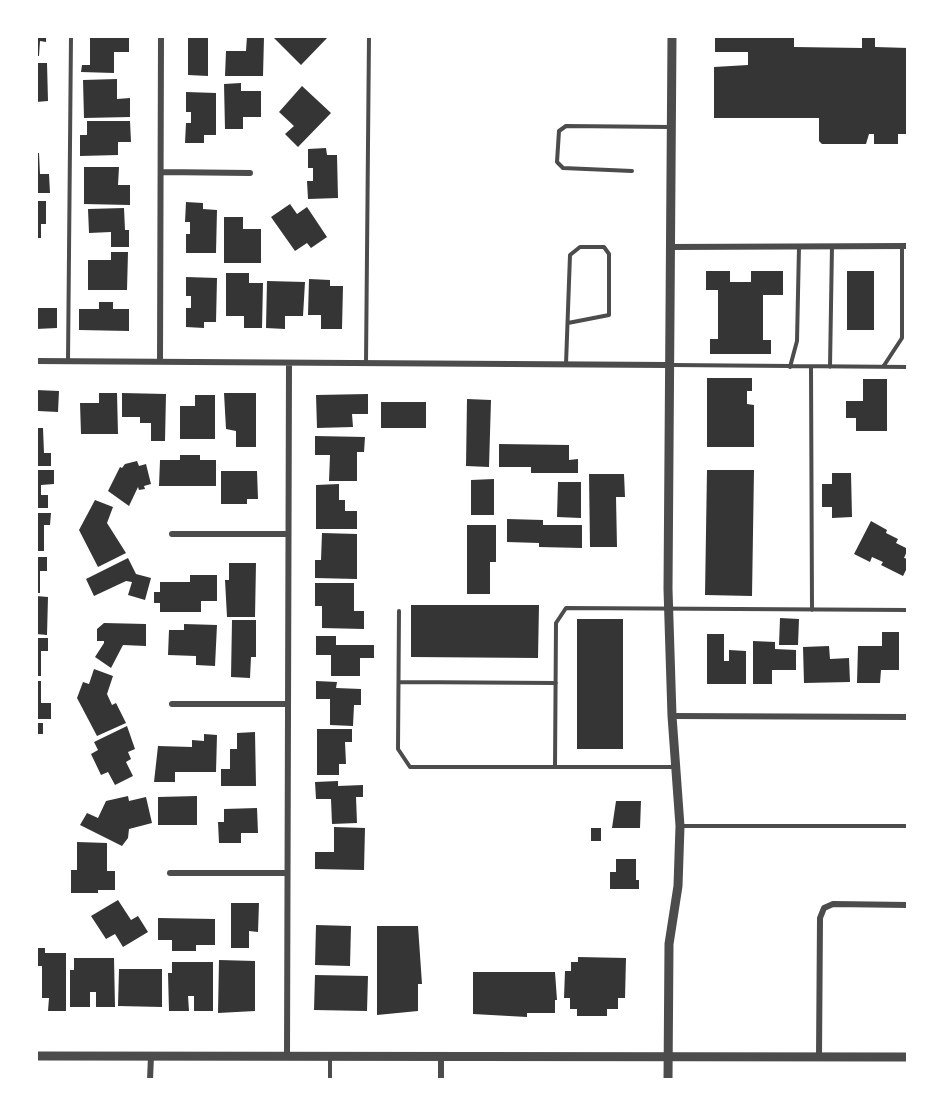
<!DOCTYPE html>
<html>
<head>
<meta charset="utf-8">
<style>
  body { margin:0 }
  #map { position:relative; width:944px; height:1116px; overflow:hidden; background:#fff; font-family:"Work Sans",sans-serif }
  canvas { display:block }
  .frame { position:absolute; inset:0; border:38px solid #fff; pointer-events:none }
</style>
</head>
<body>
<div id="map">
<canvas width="944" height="1116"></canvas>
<div class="frame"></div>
</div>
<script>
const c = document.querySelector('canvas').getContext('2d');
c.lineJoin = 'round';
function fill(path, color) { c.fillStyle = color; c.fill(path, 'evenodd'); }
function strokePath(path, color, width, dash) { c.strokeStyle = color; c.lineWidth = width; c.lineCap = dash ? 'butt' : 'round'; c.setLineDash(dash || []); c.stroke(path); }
fill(new Path2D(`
  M36,36H46V42L40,41L39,56H36Z
  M90,36H129V52H114V73L81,72L82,65H90Z
  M188,36H208V76L188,75Z
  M247,36L264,37L263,76H225L226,51H246Z
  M272,36H329L301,65Z
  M715,36H794V47L862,48V36H875V47L908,48L906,134H898V144H874V134H869L866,144H822L819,141V118H714V67L748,65V52H715Z
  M36,63H47L48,101L36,102Z
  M117,79V99L130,98V117L84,118L83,80Z
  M241,83V91H261V117H243V129H225L224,84Z
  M302,86L331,113L298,147L285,134L294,126L279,112Z
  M186,92L216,93V135H204V143H185L186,123H191V112H186Z
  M87,121H130L131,142H118V155L80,156V135H87Z
  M326,148L327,155H337L338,198L308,199L307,181H313V168H308V149Z
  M36,153H39L40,174H49L50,193H36Z
  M84,167H119L118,185H130V205L84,204Z
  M36,201H46V224H41V238H36Z
  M186,202L203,203V209L217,210L216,253H186V234H190V222H185Z
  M290,204L297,214L307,207L327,237L311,248L307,243L295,251L271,217Z
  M124,208L125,230H129V247H111V232L89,233L88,209Z
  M224,217H243V229H261V263H224Z
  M111,252H128L127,290H88V260H111Z
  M706,271H730V282H751V271H783V295H763V340H771V354H710V339H718V290H706Z
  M847,271H874V330H847Z
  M226,273H249V283H263L262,328H244V316H226Z
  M186,277L217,278L216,322H204V328L186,327V308H191V296H186Z
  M309,279L330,280V286H343L342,329H321V315H308Z
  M267,281L305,282L303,316H285V329L266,328Z
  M99,302H113V309H129V331L79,330V309H99Z
  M36,308H57V328L36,329Z
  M707,378H752V391H747V404L754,405V447H707Z
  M863,379H887V431H856V418H846V401H863Z
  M36,390L59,391L58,412L38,411L36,420Z
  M99,393H117L118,434H81L80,403H99Z
  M122,393L166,394L165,441H151V423H140V417H122Z
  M224,393H256V447H236V431L226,429Z
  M368,394V414H352L353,427L317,428L316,395Z
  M195,395H215V439H180V406H195Z
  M467,399L491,400L489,467L466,466Z
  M381,402H426V428H381Z
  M36,428H43L44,453H51V466H36Z
  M315,436L365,437L364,452H357V481H329L330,455H315Z
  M499,444L569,445V460L578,459V473H531V467H499Z
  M180,455H200V460H216V486H159L160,460H180Z
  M137,461L139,466L146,464L151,484L144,486L145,489L139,490L138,487L129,506L108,491L120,467L122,468L125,464Z
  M36,470H54V484L41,485V495H48V508H36Z
  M707,470H754L752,596L705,595Z
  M221,471H257L258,499H247V504H221Z
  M832,473H851L852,517L832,518V507H822V484H832Z
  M589,474H624L625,497H616L617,547H590Z
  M494,479V515H471V480Z
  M558,482H581V518L557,517Z
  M339,484V500H345V511H357V529H316V485Z
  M95,500L113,507L107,523L126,553L98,567L79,530Z
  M36,513H51L50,525H44V551H36Z
  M507,519L543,520V525H582V548L539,547V543L507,542Z
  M871,521L887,530L886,533L898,539L896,543L908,549L904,558L908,559L906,564L908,566L903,576L881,565L883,562L872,557L870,562L854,554Z
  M467,525H496V562H490V594H467Z
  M322,533L357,534V579L315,578V560H321Z
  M36,557H47V571H40V593H36Z
  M128,558L136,574L151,578L145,600L128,595L132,582L126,581L94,596L86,579Z
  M229,563H256L255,617H227L225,580H229Z
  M190,575H217V601H201V612H160V603H154V592H160V582H190Z
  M315,583H354V611H364V629L322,628V606H315Z
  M36,596L48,597L47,635L36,634Z
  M411,605H539L538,658L411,657Z
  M780,618L799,619L798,645H779Z
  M577,619H623V749H577Z
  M232,620H256V657H251L250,678L231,677Z
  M104,623L146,624V646L123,645L111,668L95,657L104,643V641H97V629Z
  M184,624L217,625L215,666L196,665V656L168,655L169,630H184Z
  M882,632H899V670H881L880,683H857L858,646H882Z
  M707,634H724V661H729V650L746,651V684H707Z
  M316,636H336V645H374V658H360V676H331V655H316Z
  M36,638H48V651H41V676H36Z
  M753,641L775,642V649L796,650V670H772V684H753Z
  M829,646L830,659L849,658L850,682L804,683L803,647Z
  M94,669L113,676L107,694L112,705L116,703L126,723L97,736L77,698L83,682L89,684Z
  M36,681H41V703H51V719H36Z
  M316,681L337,682L336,688L361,689V705H354L353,726L330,725V699H316Z
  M36,723H43V734H38V754Z
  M127,726L135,749L128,752L131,759L126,762L133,776L115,785L108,772L101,775L91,754L98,750L94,742Z
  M317,729H352V742H345L346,764H339V775H317Z
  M255,732L256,786H221V769H230V749H237V733Z
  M204,734L217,735L216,772H175V782H154L158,746L192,747V740L204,741Z
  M338,781V786L363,785V797H356L357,823L332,824L331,799H316L315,782Z
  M128,796L129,801L146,797L152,823L129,829L128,838L122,846L80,825L87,813L98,818L106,801Z
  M197,796V825H158V797Z
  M616,801H641L640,828H612Z
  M257,808L258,833H241V843H219L218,822H224V809Z
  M334,827L365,828L364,870L315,869V852H334Z
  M591,828H601V841H591Z
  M77,842L107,843V871H115V890H98V893H71V870H77Z
  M616,859H636V880H639V889H610V872H616Z
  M118,900L131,920L138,916L148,932L123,947L115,934L106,939L91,916Z
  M231,903H259L258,932L249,931V948H231Z
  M158,918L215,919V945H196V951H172V940H158Z
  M316,925L351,926L350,966L315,965Z
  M377,926H418L422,984H418V1011L377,1015Z
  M36,948H45V953H66V1011H48L49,998H42V966H36Z
  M578,957L626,958L625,998H618V1009H607V1016H577V1009H570V998H564L565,971H571V962H578Z
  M74,958H114L115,1007H96V992H90V1007H70V970H74Z
  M219,960L255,961V1011L218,1013Z
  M172,962H213V1011H194V996H188L189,1011H169L168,973H172Z
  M119,969H162V1007L118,1006Z
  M473,972H555L557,1000H555V1013H527V1017L473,1014Z
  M315,975L368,976L367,1011L314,1010Z`), '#353535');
strokePath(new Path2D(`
  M632,171L563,168L557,162L559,131L566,126L670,127
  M68,361L71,36
  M366,363L369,36
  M566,364L570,255L580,247H604L609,254V315L568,323
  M672,365L908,367
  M790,367L797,341L799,247
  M811,367L812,610
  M830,367L832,246
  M883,367L902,338V246
  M399,611L398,749L410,767H555L556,623L566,608L908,610
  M399,682L556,683
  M555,767H674
  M681,826H908
  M330,1056V1080`), '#4c4c4c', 4);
strokePath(new Path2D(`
  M161,172L250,173
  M669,247L908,246
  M36,361L668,365
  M160,362L161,36
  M172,534H288
  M172,704H288
  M672,716L908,717
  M170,873H287
  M287,1056L289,363
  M819,1057L820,918L824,908L833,904L908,905
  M150,1080L151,1056
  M441,1080V1055`), '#4c4c4c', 6);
strokePath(new Path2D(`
  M36,1056L908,1057
  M668,1080L669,944L678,886L680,826L672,716L668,589L672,36`), '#4c4c4c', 9);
</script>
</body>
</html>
